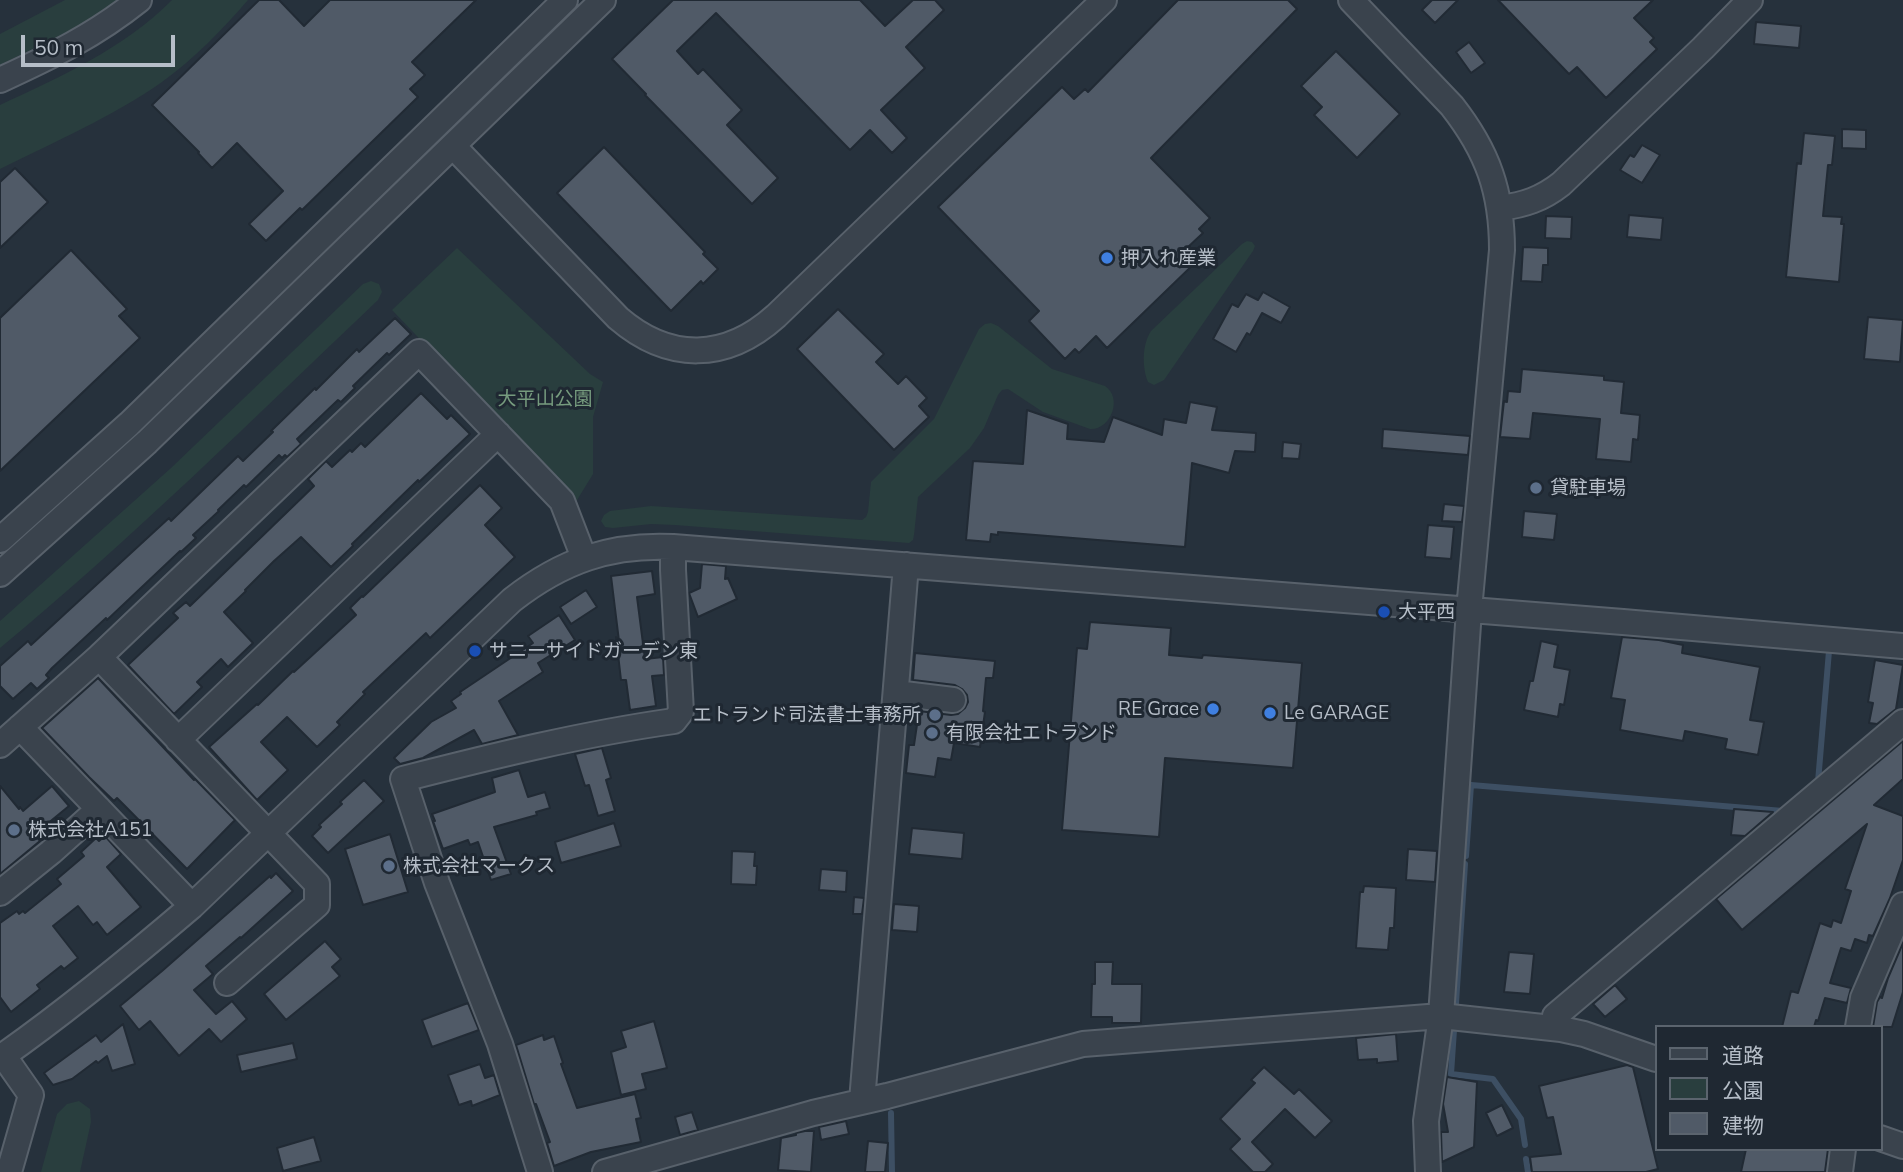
<!DOCTYPE html>
<html>
<head>
<meta charset="utf-8">
<style>
  body { margin:0 }
  #map { position:relative; width:1903px; height:1172px; overflow:hidden; background:#26313c; font-family:Mulish,"Noto Sans JP",sans-serif }
  canvas { display:block }
  .legend { position:absolute; left:1655px; top:1025px; width:228px; height:126px; box-sizing:border-box; background:#1f2832; border:2px solid #5b646e; margin:0; padding:9px 12px; list-style:none; font-size:21px; color:#b6bec8 }
  .legend li { display:flex; align-items:center; gap:14px; height:35px }
  .legend b { width:35px; border:2px solid #5b646e }
  .scale { position:absolute; left:21px; top:35px; width:154px; height:32px; box-sizing:border-box; border:4px solid #b6bec8; border-top:0; padding-left:9px; font-size:21px; line-height:24px; white-space:nowrap; color:#b6bec8; -webkit-text-stroke:5px #1f2832; paint-order:stroke }
</style>
</head>
<body>
<div id="map">
<canvas width="1903" height="1172"></canvas>
<ul class="legend">
<li><b style="height:9px;background:#3a434d"></b>道路</li>
<li><b style="height:19px;background:#293e3e"></b>公園</li>
<li><b style="height:19px;background:#505a67"></b>建物</li>
</ul>
<div class="scale">50 m</div>
</div>
<script>
const c = document.querySelector('canvas').getContext('2d');
c.lineJoin = 'round';
function fill(path, color) { c.fillStyle = color; c.fill(path, 'evenodd'); }
function strokePath(path, color, width, dash) { c.strokeStyle = color; c.lineWidth = width; c.lineCap = dash ? 'butt' : 'round'; c.setLineDash(dash || []); c.stroke(path); }
function write(font, color, halo, rows, align = 'center') {
  c.font = font + ' Mulish,"Noto Sans JP",sans-serif'; c.lineWidth = 6; c.setLineDash([]); c.textBaseline = 'middle'; c.strokeStyle = halo; c.fillStyle = color; for (const [text, x, y, turn = 0] of rows) {
    c.save(); c.translate(x, y); c.rotate((+turn || 0) * Math.PI / 180); c.textAlign = isNaN(turn) ? turn : align; if (halo) c.strokeText(text, 0, 0); c.fillText(text, 0, 0); c.restore();
  }
}
fill(new Path2D(`
  M65,0H117L83,24L0,65V34Z
  M172,0H248C222,30 194,59 162,82C112,117 54,142 0,169V105C62,76 123,49 172,0Z
  M1247,241L1252,242L1255,246L1253,251L1164,380L1154,385L1148,382C1142,367 1142,345 1151,331L1242,244Z
  M457,248L590,374L603,382L593,417V474L574,505L570,496L392,310Z
  M371,281L379,284L382,292L378,300C254,418 132,539 0,648V621L171,468L363,284Z
  M991,323L998,326L1052,369L1105,386C1123,398 1111,430 1090,429L1043,412L1008,389L1002,390L998,395L984,428L970,448L918,497L914,535L913,540L909,543L675,525L651,524L613,528L605,527L601,521L604,515L610,511L651,506L862,520L866,517L868,512L871,482L934,419L979,329L985,324Z
  M79,1101L90,1109L91,1122L80,1172H41L57,1114L67,1104Z`), '#293e3e');
strokePath(new Path2D(`
  M1816,784L1818,782L1829,651
  M1466,856L1471,785L1783,811L1786,809
  M1456,1003L1465,864
  M1454,1030L1451,1074L1493,1079L1521,1119L1525,1145
  M891,1113L892,1172
  M1526,1159L1528,1172`), '#3d4f63', 6);
const building = new Path2D(`
  M259,0H279L304,26L330,0H476L412,62L425,75L410,89L418,97L302,210L300,208L266,241L249,224L283,191L237,143L212,168L198,153L199,152L152,105Z
  M673,0H860L885,26L913,0H935L944,10L906,47L925,68L881,110L907,138L892,153L870,130L850,150L716,13L677,51L698,74L703,69L742,110L727,125L778,178L752,204L645,95L646,94L612,59Z
  M1178,0H1288L1297,9L1151,158L1210,218L1199,229L1203,233L1187,248L1198,260L1107,348L1096,336L1079,353L1075,349L1065,359L1029,321L1039,311L938,207L1062,87L1074,99L1085,89L1088,92Z
  M1432,0H1458L1435,23L1422,10Z
  M1498,0H1653L1634,18L1654,38L1650,42L1657,49L1606,98L1577,67L1569,74Z
  M1756,22L1801,26L1799,48L1754,44Z
  M1469,42L1485,63L1471,73L1456,52Z
  M1336,51L1400,114L1357,158L1314,115L1322,107L1301,86Z
  M1842,129L1866,130V149L1842,148Z
  M1804,133L1835,136L1832,165H1828L1823,216L1842,217L1841,224H1844L1839,282L1786,277L1797,163L1801,164Z
  M1642,145L1660,155L1642,183L1620,170L1630,155L1634,157Z
  M604,147L705,252L703,254L718,269L703,284L701,281L671,311L557,193Z
  M15,168L48,202L0,248V182Z
  M1629,215L1663,218L1661,240L1627,237Z
  M1546,216L1572,217L1571,239L1545,238Z
  M1523,247L1548,248V265H1543L1542,282L1521,281Z
  M71,250L127,309L119,316L140,338L0,471V318Z
  M1263,292L1290,307L1281,323L1262,313L1250,335L1247,333L1236,352L1213,339L1232,304L1238,307L1246,294L1258,300Z
  M838,309L884,354L876,362L898,384L906,376L927,398L919,406L929,417L894,450L797,349Z
  M1868,317L1903,320L1900,362L1864,359Z
  M395,318L411,334L389,355L387,353L353,386L355,388L341,402L338,400L297,439L301,444L287,457L285,455L282,458L279,455L246,487L244,485L218,510L219,511L193,535L196,538L181,552L180,551L107,620L106,618L52,668L46,675L49,678L37,689L31,683L13,699L0,686V666L28,641L31,645L169,518L171,521L238,456L243,461L273,432L271,431L315,388L316,390L357,349L359,352Z
  M1522,369L1604,376V380L1624,382L1621,413L1640,415L1638,440L1633,439L1631,462L1596,459L1600,419L1533,413L1530,439L1500,437L1504,401L1507,402L1508,391L1520,392Z
  M421,393L447,419L451,415L470,434L419,482L418,480L352,544L353,546L331,567L301,537L274,561L245,590L246,591L224,612L253,643L228,667L221,659L197,682L202,687L174,714L128,665L178,618L173,613L186,602L190,606L314,486L308,479L326,461L332,467L350,450L352,452L361,443L365,447Z
  M1190,402L1217,407L1212,430L1256,433L1255,452L1235,451L1229,473L1192,463L1185,547L998,532V535L991,534L990,542L966,540L973,461L1023,464L1027,410L1068,424L1067,439L1104,442L1113,417L1162,435L1164,419L1186,423Z
  M1383,429L1470,436L1468,455L1382,448Z
  M1283,442L1301,444L1299,459L1282,458Z
  M480,485L502,508L485,525L515,557L430,638L426,633L363,692L365,694L337,722L340,725L317,747L287,717L261,742L288,770L257,800L209,747L257,704L258,705L293,671L294,672L356,615L350,608L362,596L363,597Z
  M1444,504L1464,506L1462,522L1442,521Z
  M1524,511L1557,514L1554,540L1522,537Z
  M1428,525L1454,527L1451,559L1425,557Z
  M702,564L726,566L725,579L728,578L737,599L698,617L689,593L700,588Z
  M652,571L655,594L637,597L645,659L663,657L664,675L652,676L656,706L630,710L626,680H621L616,637L619,641L611,576Z
  M586,590L597,607L571,624L560,607Z
  M559,615L575,640L538,663L543,672L499,701L518,735L482,744L474,730L423,758L400,764L394,758L431,722L456,708L451,701L461,694L460,692L533,643L528,636Z
  M1090,622L1171,628L1169,655L1202,658L1203,655L1302,663L1293,768L1165,758L1159,837L1062,830L1077,648L1087,649Z
  M1622,637L1659,640L1683,645L1682,653L1760,667L1750,720L1764,722L1758,755L1725,749L1727,739L1685,731L1683,741L1620,730L1625,700L1611,698Z
  M1541,641L1558,645L1554,667L1570,670L1564,705L1560,704L1558,717L1524,710L1530,681H1533Z
  M915,653L995,661L993,678H986L983,711L985,712L980,747L954,743L951,760L938,758L935,777L906,773L909,745H914L919,711L951,715L958,714L965,708L968,702L967,695L962,689L955,685L913,680Z
  M1875,660L1903,665L1896,709L1877,724L1869,723L1873,703L1868,702Z
  M98,678L194,780L195,779L235,820L187,869L125,806L117,798L114,801L89,777L42,728Z
  M1903,741V779L1874,805L1903,816V860L1890,898L1873,936L1869,935L1867,943L1855,939L1851,951L1841,948L1830,983L1851,988L1847,1003L1825,998L1818,1021L1816,1020L1814,1027H1782L1791,991L1798,993L1820,923L1831,927L1833,920L1841,923L1851,891L1845,889L1867,824L1742,930L1716,899Z
  M602,748L611,778L606,780L615,811L598,816L589,785L585,786L575,754Z
  M519,770L528,797L545,792L550,808L536,812L537,815L494,827L511,874L491,880L478,842L470,845L468,840L443,849L433,821H435L432,814L495,792L492,778Z
  M364,780L384,801L328,853L312,836L321,827L319,825L342,804L340,802Z
  M0,786L19,809L20,807L23,811L52,786L69,806L41,829L46,836L0,874Z
  M1734,809L1773,812L1745,836L1731,835Z
  M614,823L621,846L561,863L555,842Z
  M912,828L964,833L962,859L909,854Z
  M390,834L408,892L363,905L345,849Z
  M105,836L121,854L107,867L141,907L107,935L97,922L93,925L78,906L53,926L78,958L64,969L61,966L37,985L40,989L11,1012L0,997V923L17,911L19,914L23,911L25,913L61,884L57,879L84,856L81,852L96,838L99,841Z
  M1408,849L1437,851L1435,882L1406,880Z
  M732,851L755,852L754,866H757L756,885L731,884Z
  M821,869L847,871L846,892L819,890Z
  M276,873L293,891L241,938L240,937L206,966L213,974L194,990L216,1014L232,1001L247,1019L221,1042L209,1029L179,1056L150,1021L139,1030L120,1006L162,971L270,876L271,878Z
  M1364,886L1396,888L1394,928H1390L1388,950L1356,948L1360,892H1363Z
  M854,897L864,898L862,914H853Z
  M894,904L919,906L917,932L892,930Z
  M325,941L341,959L332,967L340,976L286,1020L264,994Z
  M1903,943V992L1892,1027H1873L1877,1002L1880,997L1882,998L1888,978Z
  M1509,952L1534,954L1530,994L1504,992Z
  M1095,962H1113L1112,984H1142L1141,1023H1112V1017H1091L1092,984H1095Z
  M1615,985L1627,999L1605,1017L1593,1004Z
  M468,1003L479,1030L432,1047L422,1020Z
  M654,1021L667,1068L642,1074L646,1089L621,1095L611,1052L626,1047L621,1031Z
  M123,1024L135,1064L112,1071L107,1056L98,1063L96,1061L72,1079L53,1085L44,1073L96,1035L101,1042Z
  M1396,1034L1398,1061L1377,1063V1059L1358,1060L1356,1038Z
  M543,1035L544,1040L554,1036L563,1063L561,1064L577,1108L635,1094L641,1118L636,1119L641,1142L591,1152L554,1166L547,1143L550,1142L536,1104H534L516,1045Z
  M293,1043L297,1059L241,1072L237,1055Z
  M480,1064L485,1078L494,1075L500,1095L472,1106L471,1101L459,1105L448,1075Z
  M1627,1065L1633,1067L1658,1169L1646,1172H1532L1530,1157L1561,1154L1553,1117L1547,1118L1539,1086Z
  M1264,1067L1294,1094L1299,1089L1332,1121L1315,1138L1285,1109L1252,1142L1273,1164L1265,1172H1253L1230,1149L1240,1139L1220,1119L1255,1083L1251,1080Z
  M1447,1077L1477,1082L1474,1147L1442,1162L1441,1132H1448L1443,1104Z
  M1502,1105L1513,1128L1497,1136L1486,1113Z
  M692,1112L698,1130L680,1135L675,1117Z
  M846,1121L849,1134L821,1140L819,1127Z
  M805,1131H814L811,1172L778,1170L781,1138L796,1135V1133Z
  M314,1137L321,1161L283,1171L277,1148Z
  M868,1141L888,1143L885,1172H865Z
  M1746,1149H1828L1825,1172H1741Z`);
fill(building, '#505a67');
strokePath(building, '#212a34', 2);
const minor = new Path2D(`
  M1351,0L1452,106C1488,152 1502,192 1502,250L1469,610L1441,1016L1426,1121L1428,1172
  M0,80C52,56 94,36 139,0
  M453,146L618,318C669,362 726,361 776,316L1104,0
  M1500,208C1524,205 1542,199 1561,184L1703,48L1750,0
  M0,540L129,424L565,0
  M0,574L147,442L603,0
  M99,657L317,884V905L227,983
  M896,693L953,700
  M20,727L192,906
  M178,740L498,434
  M0,745L99,657L419,352L562,501L584,558
  M0,893L51,852L99,809
  M1858,1027L1863,998L1903,905
  M1554,1028L1555,1016L1903,722
  M3,1055L31,1095L9,1172
  M0,1058C67,1011 130,959 192,906L512,600C562,561 610,544 673,547L1623,622L1903,646
  M862,1101L906,565
  M1880,1138L1903,1146
  M540,1172L500,1044L437,883L403,779C493,756 582,734 674,721L681,712L673,570V547
  M605,1172L813,1113L887,1096L1083,1044L1441,1016L1561,1029L1584,1034L1656,1059
  M1840,1172L1843,1149`);
strokePath(minor, '#58616b', 28);
strokePath(minor, '#3a434d', 24);
for (const [x, y, r, color] of [
  [1107,258,7,"#3f7fe0"],
  [1536,488,7,"#5c6f8a"],
  [1384,612,7,"#1a4fb4"],
  [475,651,7,"#1a4fb4"],
  [1213,709,7,"#3f7fe0"],
  [1270,713,7,"#3f7fe0"],
  [935,715,7,"#5c6f8a"],
  [932,733,7,"#5c6f8a"],
  [14,830,7,"#5c6f8a"],
  [389,866,7,"#5c6f8a"]
]) { const dot = new Path2D(); dot.arc(x, y, r, 0, 2 * Math.PI); c.fillStyle = color; c.fill(dot); strokePath(dot, '#1f2832', 2.5); }
write('19px', '#b6bec8', '#1f2832', [
  ["押入れ産業",1121,258],
  ["貸駐車場",1550,488],
  ["大平西",1398,612],
  ["サニーサイドガーデン東",489,651],
  ["RE Grace",1199,709,"right"],
  ["Le GARAGE",1284,713],
  ["エトランド司法書士事務所",921,715,"right"],
  ["有限会社エトランド",946,733],
  ["株式会社A151",28,830],
  ["株式会社マークス",403,866]
], 'left');
write('19px', '#769b7e', '#1f2832', [
  ["大平山公園",545,399]
]);
</script>
</body>
</html>
